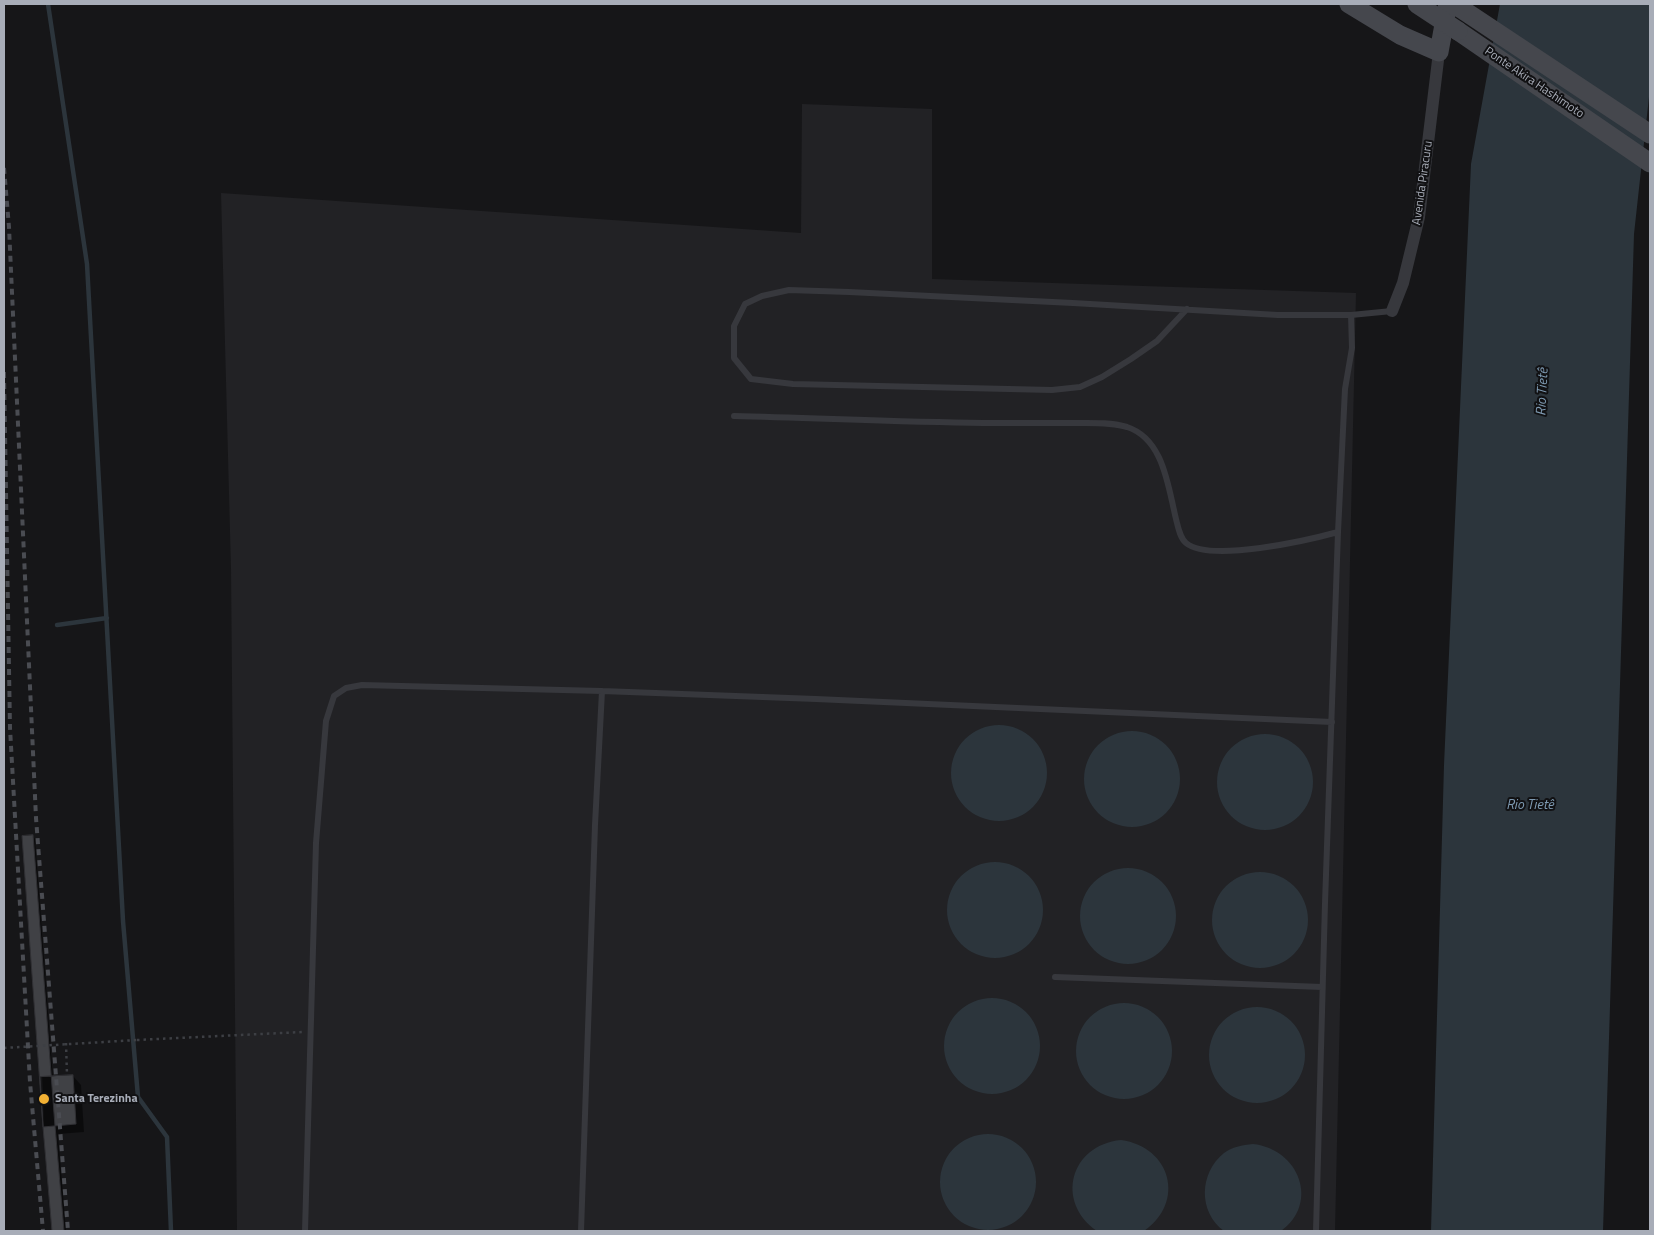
<!DOCTYPE html>
<html>
<head>
<meta charset="utf-8">
<style>
  body { margin:0 }
  #map { position:relative; width:1654px; height:1235px; overflow:hidden; background:#161618; font-family:"Titillium Web",sans-serif }
  canvas { display:block }
  .frame { position:absolute; inset:0; border:5px solid #a8adb8; pointer-events:none }
</style>
</head>
<body>
<div id="map">
<canvas width="1654" height="1235"></canvas>
<div class="frame"></div>
</div>
<script>
const c = document.querySelector('canvas').getContext('2d');
c.lineJoin = 'round';
function fill(path, color) { c.fillStyle = color; c.fill(path, 'evenodd'); }
function strokePath(path, color, width, dash) { c.strokeStyle = color; c.lineWidth = width; c.lineCap = dash ? 'butt' : 'round'; c.setLineDash(dash || []); c.stroke(path); }
function write(font, color, halo, rows, align = 'center') {
  c.font = font + ' "Titillium Web",sans-serif'; c.lineWidth = 4; c.setLineDash([]); c.textBaseline = 'middle'; c.strokeStyle = halo; c.fillStyle = color; for (const [text, x, y, turn = 0] of rows) {
    c.save(); c.translate(x, y); c.rotate((+turn || 0) * Math.PI / 180); c.textAlign = isNaN(turn) ? turn : align; if (halo) c.strokeText(text, 0, 0); c.fillText(text, 0, 0); c.restore();
  }
}
fill(new Path2D(`
  M802,104L932,109V279L1356,293L1335,1231H237L231,569L221,193L801,233Z`), '#222225');
fill(new Path2D(`
  M1500,4H1650V88L1634,234L1603,1231H1431L1444,765L1471,164Z
  M951 773a48 48 0 1 1 96 0a48 48 0 1 1-96 0Z
  M1084 779a48 48 0 1 1 96 0a48 48 0 1 1-96 0Z
  M1217 782a48 48 0 1 1 96 0a48 48 0 1 1-96 0Z
  M947 910a48 48 0 1 1 96 0a48 48 0 1 1-96 0Z
  M1080 916a48 48 0 1 1 96 0a48 48 0 1 1-96 0Z
  M1212 920a48 48 0 1 1 96 0a48 48 0 1 1-96 0Z
  M944 1046a48 48 0 1 1 96 0a48 48 0 1 1-96 0Z
  M1076 1051a48 48 0 1 1 96 0a48 48 0 1 1-96 0Z
  M1209 1055a48 48 0 1 1 96 0a48 48 0 1 1-96 0Z
  M940 1182a48 48 0 1 1 96 0a48 48 0 1 1-96 0Z
  M1121,1140C1171,1147 1186,1202 1144,1231H1097C1055,1202 1070,1145 1121,1140Z
  M1253,1144C1299,1149 1320,1203 1281,1231H1224C1198,1212 1199,1173 1224,1153C1232,1147 1242,1145 1253,1144Z`), '#2c353c');
fill(new Path2D(`
  M33,836L35,839L53,1078L73,1076L81,1085L84,1132L58,1134L66,1231H53L44,1126Z`), '#0007');
strokePath(new Path2D(`
  M48,4L87,264L123,921L138,1097L167,1137L171,1231
  M57,625L107,618`), '#2c353c', 4.5);
const building = new Path2D(`
  M33,835L55,1126L64,1231H52L43,1127L22,836Z
  M73,1075L76,1124L43,1127L40,1077Z`);
fill(building, '#404145');
strokePath(building, '#303034', 1);
strokePath(new Path2D(`
  M137,1040L302,1032
  M66,1043L67,1075`), '#3d3f44', 2.5, [2.5, 4]);
strokePath(new Path2D(`
  M1187,309L1157,341L1131,359L1102,377L1080,387L1052,390L793,384L751,379L734,358V326L745,304L762,296L789,290L849,292L1073,303L1278,315H1351
  M734,416C817,418 900,422 983,423C1014,423 1044,423 1074,423C1091,423 1110,422 1127,427C1164,439 1168,487 1176,519C1178,527 1180,538 1186,543C1210,563 1309,540 1338,532
  M1055,977L1322,987
  M305,1231L316,843L326,721L334,696L346,688L362,685L602,691L816,699L1332,722
  M581,1231L595,825L602,691
  M1316,1231L1325,903L1338,532L1345,389L1352,348L1351,315L1392,311`), '#37383d', 6);
strokePath(new Path2D(`
  M1392,311L1403,283L1419,217L1439,52`), '#37383d', 12);
strokePath(new Path2D(`
  M1349,4L1400,35L1439,52L1447,8
  M1454,4L1650,134
  M1458,31L1650,163`), '#45474d', 19);
strokePath(new Path2D(`
  M4,168L9,227L36,818L68,1231
  M4,372L10,728L30,1082L43,1231`), '#4a4c52', 4, [6, 5]);
strokePath(new Path2D(`
  M4,1048L137,1040`), '#3d3f44', 2.5, [2.5, 4]);
strokePath(new Path2D(`
  M1417,4L1458,31`), '#45474d', 19);
for (const [x, y, r, color] of [
  [44,1099,6,"#f2b134"]
]) { const dot = new Path2D(); dot.arc(x, y, r, 0, 2 * Math.PI); c.fillStyle = color; c.fill(dot); strokePath(dot, '#111113', 2); }
write('12px', '#a8adb8', '#111113', [
  ["Ponte Akira Hashimoto",1534,83,34],
  ["Avenida Piracuru",1423,183,-82]
]);
write('bold 12px', '#a8adb8', '#111113', [
  ["Santa Terezinha",55,1099]
], 'left');
write('italic 14px', '#7f9bb3', '#111113', [
  ["Rio Tietê",1543,392,-87],
  ["Rio Tietê",1530,806]
]);
</script>
</body>
</html>
